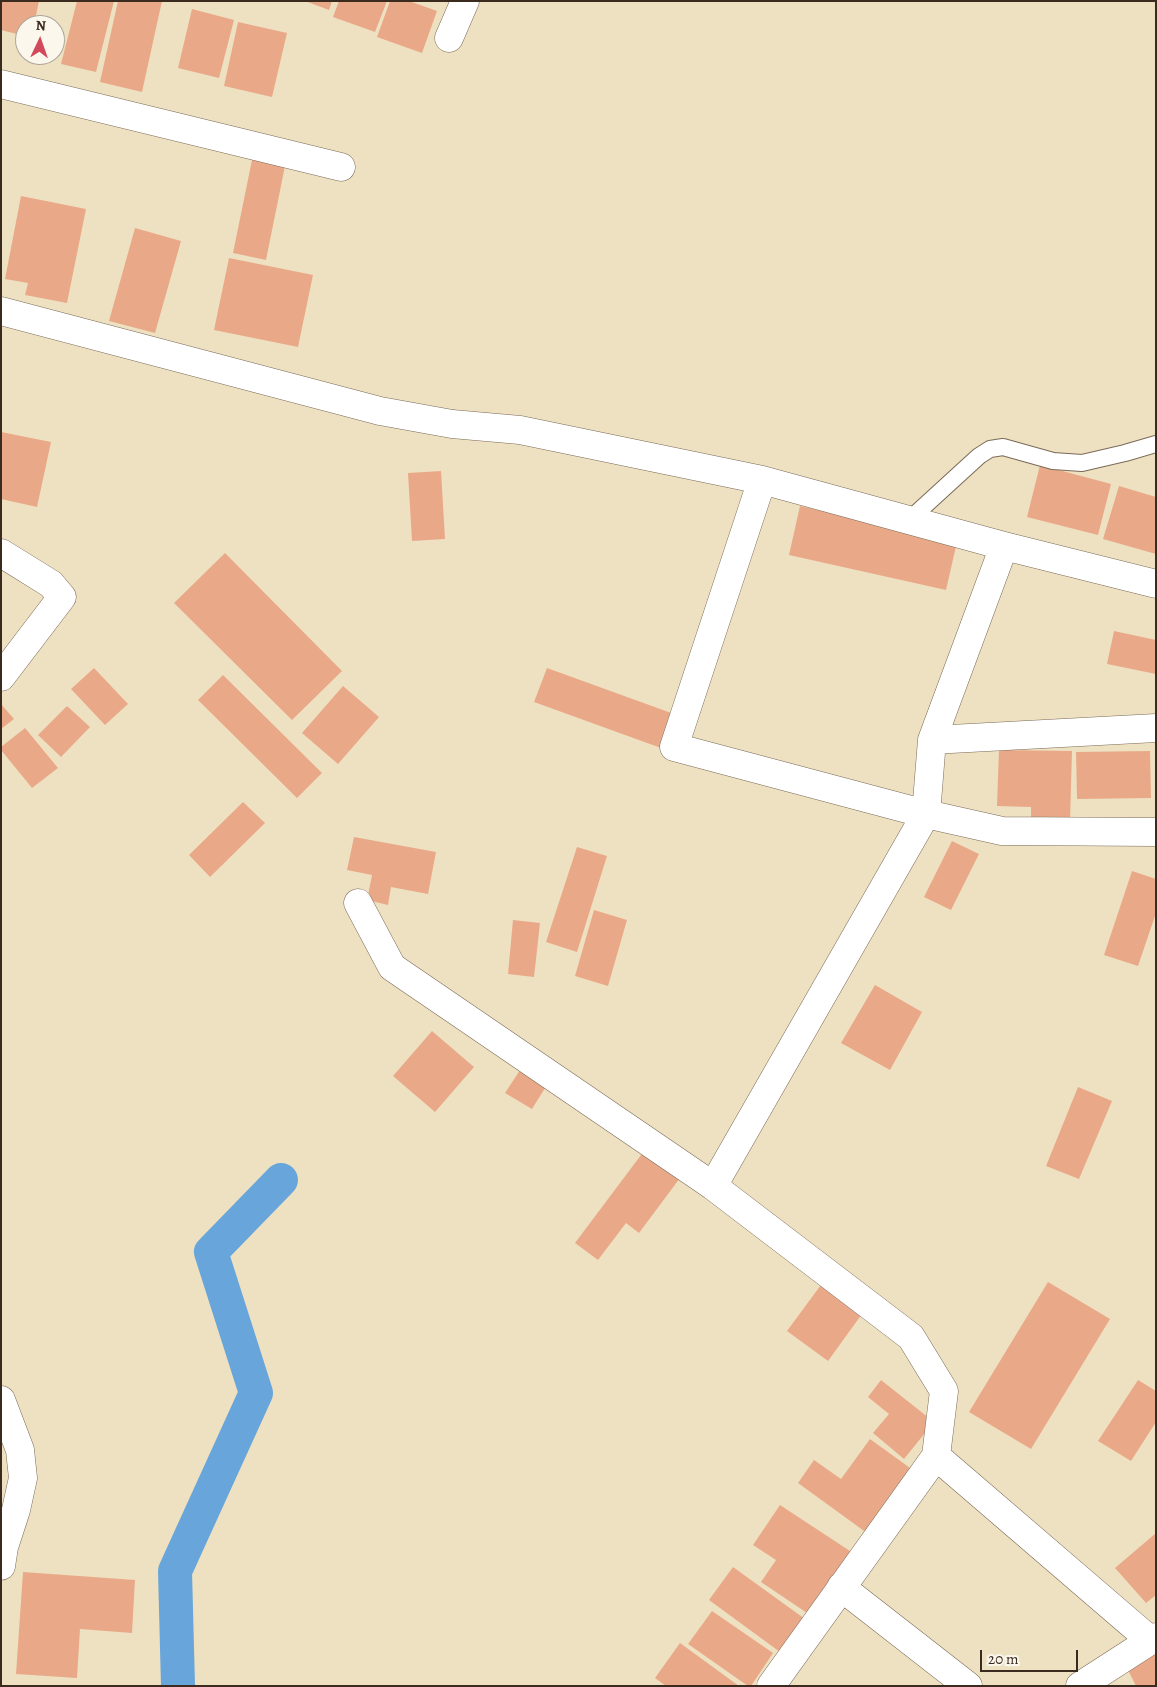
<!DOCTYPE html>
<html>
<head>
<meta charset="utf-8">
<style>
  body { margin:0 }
  #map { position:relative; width:1157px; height:1687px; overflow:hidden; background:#eee1c1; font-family:Alegreya,serif }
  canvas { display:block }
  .frame { position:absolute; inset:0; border:2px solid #3b2a1e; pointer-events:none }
  .north { position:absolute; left:15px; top:15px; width:50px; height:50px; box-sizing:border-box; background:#fbf7ec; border:1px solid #aea59a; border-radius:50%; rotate:3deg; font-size:14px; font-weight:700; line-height:20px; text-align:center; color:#3b2a1e }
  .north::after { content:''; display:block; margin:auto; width:18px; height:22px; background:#d1495b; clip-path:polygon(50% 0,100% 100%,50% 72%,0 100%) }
  .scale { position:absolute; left:980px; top:1650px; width:98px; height:22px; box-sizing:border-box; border:2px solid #3b2a1e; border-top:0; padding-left:6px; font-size:15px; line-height:18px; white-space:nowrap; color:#3b2a1e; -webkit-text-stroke:4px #fbf7ec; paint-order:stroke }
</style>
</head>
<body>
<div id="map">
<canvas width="1157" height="1687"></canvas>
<div class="frame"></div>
<div class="north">N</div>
<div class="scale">20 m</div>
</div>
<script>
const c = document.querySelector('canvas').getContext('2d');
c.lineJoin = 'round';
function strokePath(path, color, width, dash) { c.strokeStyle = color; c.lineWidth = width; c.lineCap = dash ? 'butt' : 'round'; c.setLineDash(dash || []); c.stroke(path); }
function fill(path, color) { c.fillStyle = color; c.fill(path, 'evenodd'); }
strokePath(new Path2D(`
  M178,1686L175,1571L256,1393L211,1252L281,1180`), '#68a5da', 34);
fill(new Path2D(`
  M1,1H39L34,25H25V36L1,30Z
  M77,1H114L96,72L61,64Z
  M118,1H162L142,92L100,82Z
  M305,1H332L329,10Z
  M339,1H387L375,32L333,17Z
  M390,1H409L437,11L422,53L377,37Z
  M192,9L234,20L219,78L178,68Z
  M238,22L287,33L272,97L224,86Z
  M252,160L285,166L266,260L233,253Z
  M21,196L86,209L67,303L25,295L28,283L5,279Z
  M135,228L181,241L155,333L109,321Z
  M229,258L313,275L298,347L214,330Z
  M1,432L51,442L37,507L1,499Z
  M1040,465L1111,484L1098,535L1027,517Z
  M441,471L445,539L412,541L408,473Z
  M1119,486L1156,497V554L1103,539Z
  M800,506L957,542L946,590L789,555Z
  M225,553L342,671L292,720L174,603Z
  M1114,631L1156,640V674L1107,664Z
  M94,668L128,704L105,725L71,689Z
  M547,668L674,714L661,748L534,702Z
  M223,675L322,773L297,798L198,700Z
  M343,686L379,717L338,764L302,733Z
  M1,704L14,719L1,729Z
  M67,706L90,727L61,757L38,735Z
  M25,728L58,768L32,788L1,750V747Z
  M999,750L1072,751L1070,822L1031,821V807L997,806Z
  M1150,751L1151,798L1077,799L1076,752Z
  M243,802L265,823L210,877L189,855Z
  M354,837L436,852L428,894L391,887L388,905L367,900L372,875L347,870Z
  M952,841L979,854L951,910L924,897Z
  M577,847L607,856L577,952L546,942Z
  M1132,871L1156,879V913L1138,966L1104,955Z
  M594,910L627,920L608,986L575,976Z
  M513,920L540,923L534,977L508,974Z
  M875,985L922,1012L890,1070L841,1043Z
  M432,1031L474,1067L435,1112L393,1076Z
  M524,1064L550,1080L532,1109L505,1093Z
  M1078,1087L1112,1101L1079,1179L1046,1166Z
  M644,1151L680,1178L639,1233L626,1223L598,1260L575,1243Z
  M826,1278L867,1307L828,1361L787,1331Z
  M1048,1282L1110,1319L1031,1449L969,1412Z
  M881,1380L934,1422L904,1459L873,1433L889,1414L868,1397Z
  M1138,1380L1156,1391V1422L1131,1461L1098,1441Z
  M870,1439L917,1473L871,1536L798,1483L814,1460L841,1479Z
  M780,1505L853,1553L810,1615L761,1582L776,1560L753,1545Z
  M1156,1533V1595L1146,1603L1115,1568Z
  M733,1567L805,1619L780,1652L709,1600Z
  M23,1572L135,1580L132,1633L80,1629L77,1678L16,1674Z
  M712,1611L773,1653L751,1686H748L688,1644Z
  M680,1643L739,1686H666L655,1678Z
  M1156,1653V1686H1136L1127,1668Z`), '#e9a988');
const lane = new Path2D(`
  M909,520L979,456L990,449L1003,447L1053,461L1082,463L1125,453L1156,444`);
const street = new Path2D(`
  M449,38L465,1
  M1,84L341,167
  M1,311L380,411L452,424L520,430L762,480L1004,546L1156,584
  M762,480L674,747L926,814L1002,831L1156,832
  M1,553L51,584L62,597L1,677
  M932,740L1156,728
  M358,903L392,967L713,1186L911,1337L944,1391L936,1456L771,1686
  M713,1186L926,814L932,740L1004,546
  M1,1400L20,1450L23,1478L16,1510L4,1547L1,1566
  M936,1456L1150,1640
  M841,1587L968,1686
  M1080,1686L1156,1637`);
strokePath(lane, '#7a6a57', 18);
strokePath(street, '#7a6a57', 29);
strokePath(lane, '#fff', 16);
strokePath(street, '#fff', 28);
</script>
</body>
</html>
